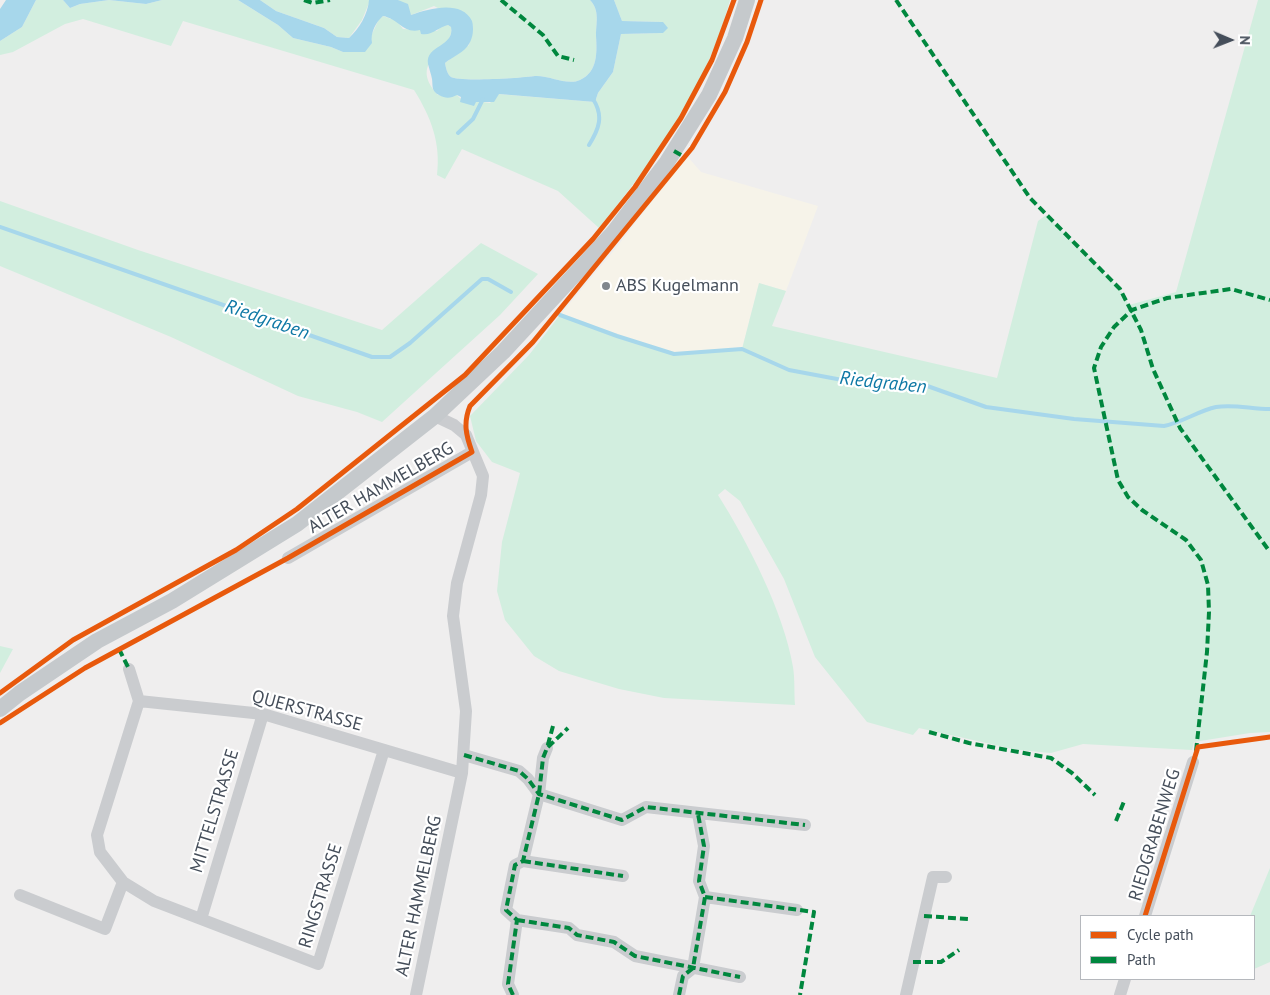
<!DOCTYPE html>
<html>
<head>
<meta charset="utf-8">
<style>
  body { margin:0 }
  #map { position:relative; width:1270px; height:995px; overflow:hidden; background:#efeeee; font-family:"PT Sans",sans-serif }
  canvas { display:block }
  .legend { position:absolute; left:1080px; top:915px; width:175px; height:65px; box-sizing:border-box; background:#fff; border:1px solid #b5b8bd; margin:0; padding:6px 9px; list-style:none; font-size:15px; color:#454e5a }
  .legend li { display:flex; align-items:center; gap:10px; height:25px }
  .legend b { width:25px; border:1px solid #b5b8bd }
  .north { position:absolute; left:1205px; top:15px; width:50px; height:50px; -webkit-text-stroke:4px #fff; paint-order:stroke; rotate:91deg; font-size:14px; font-weight:700; line-height:20px; text-align:center; color:#454e5a }
  .north::after { content:''; display:block; margin:auto; width:18px; height:22px; background:#454e5a; clip-path:polygon(50% 0,100% 100%,50% 72%,0 100%) }
</style>
</head>
<body>
<div id="map">
<canvas width="1270" height="995"></canvas>
<ul class="legend">
<li><b style="height:6px;background:#e8590c"></b>Cycle path</li>
<li><b style="height:6px;background:#00873e"></b>Path</li>
</ul>
<div class="north">N</div>
</div>
<script>
const c = document.querySelector('canvas').getContext('2d');
c.lineJoin = 'round';
function fill(path, color) { c.fillStyle = color; c.fill(path, 'evenodd'); }
function strokePath(path, color, width, dash) { c.strokeStyle = color; c.lineWidth = width; c.lineCap = dash ? 'butt' : 'round'; c.setLineDash(dash || []); c.stroke(path); }
function write(font, color, halo, rows, align = 'center') {
  c.font = font + ' "PT Sans",sans-serif'; c.lineWidth = 4.5; c.setLineDash([]); c.textBaseline = 'middle'; c.strokeStyle = halo; c.fillStyle = color; for (const [text, x, y, turn = 0] of rows) {
    c.save(); c.translate(x, y); c.rotate((+turn || 0) * Math.PI / 180); c.textAlign = isNaN(turn) ? turn : align; if (halo) c.strokeText(text, 0, 0); c.fillText(text, 0, 0); c.restore();
  }
}
fill(new Path2D(`
  M687,156L701,172L818,206L786,291L759,283L742,349L674,354L617,336L560,315L616,248Z`), '#f6f3e9');
fill(new Path2D(`
  M36,0H63L70,8L80,4L109,0L146,4L162,0H238L278,25L293,38L331,47L343,52L371,36L379,19L383,16L397,21L403,29L437,31L441,26L448,25L451,27C456,51 405,59 438,95H457L461,99L490,103L498,94L595,102L598,93L613,72L621,34L663,33V22L622,21L614,0H730C708,86 653,161 599,228L558,191L462,149L445,179L437,175C441,143 431,117 414,90L183,21L171,46L83,19L65,24L13,52L0,55V41L22,27Z
  M260,0H369V3L362,20L349,38L337,37L324,28L276,11Z
  M398,0H590C600,10 596,23 596,36C597,52 598,72 580,80C567,86 549,75 535,76C523,78 458,82 451,77C447,74 446,68 445,63L469,45L473,26L434,6L411,15Z
  M1258,0H1270V732L1250,733L1194,742L1192,750L1083,744L1051,753L1018,750L919,728L913,735L867,722L815,657L784,579L740,501L725,489L718,495C747,541 784,612 793,667C795,679 794,693 795,705L664,698L619,689L559,671L534,656L505,620L497,591L502,542L520,473L492,462L476,441L470,416L529,355L560,315L617,336L674,354L742,349L759,283L786,291L772,326L997,378L1038,221L1046,215L1120,289L1129,305L1176,292Z
  M0,201L138,250L382,330L481,243L538,274L500,315L382,422L357,412L298,396L171,337L0,266Z
  M0,646L13,649L0,673Z
  M1270,868V962L1254,969V916H1250Z`), '#d2eedf');
fill(new Path2D(`
  M6,0H36L22,27L0,41V9Z
  M63,0H162L146,4L109,0L80,4L70,8Z
  M238,0H260L276,11L324,28L337,37L349,38C359,29 368,14 369,0H398L408,4L411,15C430,8 462,0 472,21C474,28 473,38 469,44C465,52 452,57 445,63C446,68 447,74 451,77C458,82 523,78 535,76C549,75 567,86 580,80C598,72 597,52 596,36C596,23 600,10 590,0H614L622,21L663,22L668,28L663,33L621,34L613,72L598,93L595,102L499,94L494,102H476L474,106L460,102L461,97L457,95C451,98 446,99 439,95C431,91 433,86 432,79C431,74 429,68 428,64C425,45 455,47 451,27L448,25C438,27 433,36 421,34L420,30C403,34 399,19 383,16C376,22 370,33 372,43L365,52H343L331,47L293,38L278,25Z`), '#a7d7eb');
strokePath(new Path2D(`
  M458,133L473,119L483,99
  M589,145C599,129 604,116 593,99
  M0,227L372,357H390L410,343L482,279H488L511,292
  M560,315L617,336L674,354L742,349L789,370L869,385L919,383L986,407L1074,419L1164,426C1183,422 1198,411 1216,407C1234,404 1251,409 1270,409`), '#a7d7eb', 4);
strokePath(new Path2D(`
  M288,558L472,452
  M129,669L139,701L97,835L100,852L123,882L154,901L318,964L384,750
  M139,701L263,714L462,773
  M464,755L519,771L528,779L539,794L622,820L646,807L805,825
  M523,861L623,876
  M20,895L105,929L123,882
  M705,897L797,910
  M1145,916L1193,762
  M201,919L263,714
  M517,920L569,928L577,935L614,942L635,956L740,977
  M416,995L462,773L466,711L453,616L457,583L481,495L483,476L466,435L454,425L435,416
  M513,995L508,984L517,920L506,910L515,865L523,861L539,794L543,758L547,748
  M679,995L683,976L693,968L705,897L699,881L704,846L698,814
  M906,995L933,877H946
  M1120,995L1125,979`), '#cacccf', 12);
strokePath(new Path2D(`
  M0,709L20,693L97,641L172,601L297,524L435,416L503,352L613,233L667,162L709,95L735,38L747,0`), '#c5c9cc', 16);
strokePath(new Path2D(`
  M304,0L313,3L330,0
  M501,0L543,35L558,56L574,60
  M896,0L1030,198L1120,289L1141,330L1153,369L1180,428L1270,552
  M674,151L683,156
  M119,649L129,669
  M553,726L547,748L568,728
  M929,732L969,743L1051,758L1072,773L1095,795
  M1196,751L1207,652L1209,612L1208,585L1201,560L1186,540L1142,510L1128,497L1118,480L1094,368L1101,347L1114,327L1132,310L1167,298L1231,289L1270,300
  M464,755L519,771L528,779L539,794L622,820L646,807L805,825
  M1116,821L1125,799
  M523,861L623,876
  M705,897L814,912L800,995
  M924,916L968,919
  M517,920L569,928L577,935L614,942L635,956L740,977
  M913,962H941L959,950
  M513,995L508,984L517,920L506,910L515,865L523,861L539,794L543,758L547,748
  M679,995L683,976L693,968L705,897L699,881L704,846L698,814`), '#00873e', 4, [8, 4]);
strokePath(new Path2D(`
  M0,693L73,640L236,550L297,509L465,375L593,239L635,187L681,118L712,60L734,0
  M0,723L85,668L288,558L472,452C466,435 463,423 470,406L533,342L692,148L725,92L747,42L761,0
  M1145,916L1198,747L1270,737`), '#e8590c', 5);
for (const [x, y, r, color] of [
  [606,286,5,"#80868e"]
]) { const dot = new Path2D(); dot.arc(x, y, r, 0, 2 * Math.PI); c.fillStyle = color; c.fill(dot); strokePath(dot, '#fff', 2); }
write('18px', '#454e5a', '#fff', [
  ["ABS Kugelmann",616,286]
], 'left');
write('18px', '#454e5a', '#fff', [
  ["ALTER HAMMELBERG",381,488,-30],
  ["QUERSTRASSE",307,711,15],
  ["MITTELSTRASSE",215,811,-73],
  ["RIEDGRABENWEG",1155,835,-73],
  ["RINGSTRASSE",321,896,-73],
  ["ALTER HAMMELBERG",419,896,-78]
]);
write('italic 19px', '#0e78a5', '#fff', [
  ["Riedgraben",267,320,19],
  ["Riedgraben",883,383,6]
]);
</script>
</body>
</html>
